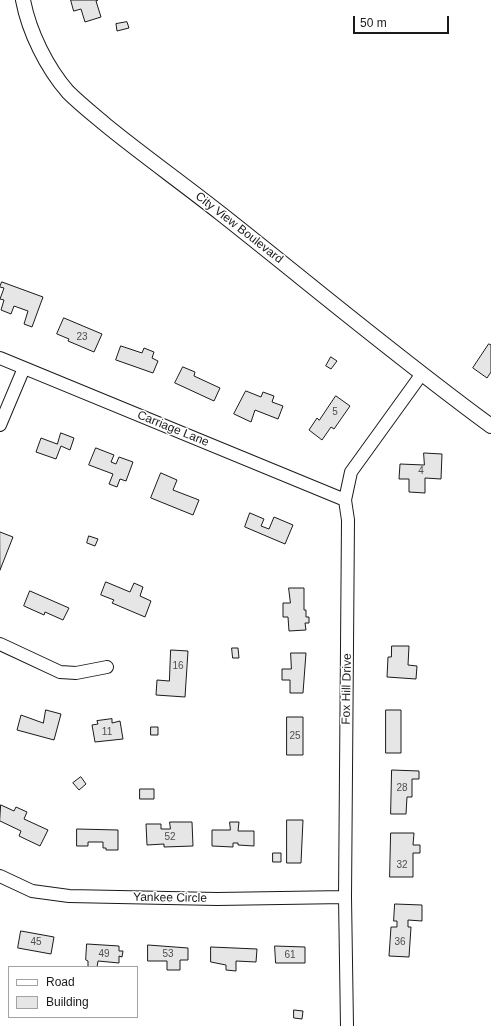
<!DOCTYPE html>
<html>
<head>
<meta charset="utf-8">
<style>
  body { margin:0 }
  #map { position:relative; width:491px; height:1026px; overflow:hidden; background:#fff; font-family:Arial,sans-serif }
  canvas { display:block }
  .legend { position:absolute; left:8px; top:966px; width:130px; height:52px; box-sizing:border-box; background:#fff; border:1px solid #a3a3a3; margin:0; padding:5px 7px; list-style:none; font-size:12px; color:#1a1a1a }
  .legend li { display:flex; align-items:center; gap:8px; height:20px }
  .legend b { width:20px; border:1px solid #a3a3a3 }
  .scale { position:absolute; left:353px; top:16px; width:96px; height:18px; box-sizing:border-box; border:2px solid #1a1a1a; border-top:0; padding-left:5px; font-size:12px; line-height:14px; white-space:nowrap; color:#1a1a1a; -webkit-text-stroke:3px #fff; paint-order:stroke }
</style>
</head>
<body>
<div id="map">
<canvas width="491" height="1026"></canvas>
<ul class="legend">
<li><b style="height:5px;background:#fff"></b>Road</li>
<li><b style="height:11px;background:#e6e6e6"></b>Building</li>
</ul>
<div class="scale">50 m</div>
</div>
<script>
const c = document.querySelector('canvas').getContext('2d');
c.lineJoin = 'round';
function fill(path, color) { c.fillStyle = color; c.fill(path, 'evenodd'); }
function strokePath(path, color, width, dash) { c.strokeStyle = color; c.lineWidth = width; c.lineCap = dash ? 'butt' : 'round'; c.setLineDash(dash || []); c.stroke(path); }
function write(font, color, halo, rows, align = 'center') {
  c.font = font + ' Arial,sans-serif'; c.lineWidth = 3; c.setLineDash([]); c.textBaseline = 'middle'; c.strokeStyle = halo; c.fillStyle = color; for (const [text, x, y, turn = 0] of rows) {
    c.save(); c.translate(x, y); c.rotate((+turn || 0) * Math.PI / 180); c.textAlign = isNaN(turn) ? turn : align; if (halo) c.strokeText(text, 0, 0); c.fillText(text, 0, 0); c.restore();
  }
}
const building = new Path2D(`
  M71,0H98L96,1L101,17L85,22L81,9L74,11Z
  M127,22L129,28L117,31L116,24Z
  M2,282L43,297L32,327L24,324L28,311L14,306L11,314L1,310L4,300L0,299L4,288L0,287Z
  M64,318L102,334L94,352L68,341L69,339L57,334Z
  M489,344L491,345V372L487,378L473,368Z
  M121,346L142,353L144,348L154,352L152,358L158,361L153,373L116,360Z
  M331,357L337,361L331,369L326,366Z
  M183,367L195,372L194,376L220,388L214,401L175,383Z
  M246,391L261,397L263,392L274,396L272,402L283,406L278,419L255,410L251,422L234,414Z
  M336,396L350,406L334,429L331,427L322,440L309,430L317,418L319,420Z
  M61,433L74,438L70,450L61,446L56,459L36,452L41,438L57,444Z
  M96,448L114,455L111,462L116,464L119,457L133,462L126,481L120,479L117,487L109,484L113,474L89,465Z
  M424,453L442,454L441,479L425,478V493L409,492V479H399L400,464L424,465Z
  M161,473L177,480L173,490L199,500L193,515L151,498Z
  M250,513L264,519L261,526L269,529L274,517L293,525L285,544L245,527Z
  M0,532L13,537L0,570Z
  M89,536L98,539L95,546L87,543Z
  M106,582L130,592L134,583L143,587L140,596L151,601L145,617L112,603L114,600L101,595Z
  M289,588H304V610H306V617H309V623H305L306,630L289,631L288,617H283V603H290Z
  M30,591L69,608L63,620L45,612L44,615L24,606Z
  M392,646H409L408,665L417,666L416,679L387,677L388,657H391Z
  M232,648H238L239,658H233Z
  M171,650L188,651L185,697L156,695L157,680L169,681Z
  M291,653H306L303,693H290V680H282V669H291Z
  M46,710L61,714L54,740L17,730L21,715L43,723Z
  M386,710H401V753H386Z
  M287,717H303V755H287Z
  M112,719V723L120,721L123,739L95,742L92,725L98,724L97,721Z
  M151,727H158V735H151Z
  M392,770L419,771V779H412V797H407L406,814H391Z
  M81,777L86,784L79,790L73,783Z
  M140,789H154V799H140Z
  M1,805L14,811L16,807L27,812L24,819L48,830L40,846L19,836L21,831L0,821Z
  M287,820H303L301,863H287Z
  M170,822H192L193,846L164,847V844L147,845L146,824H161V829H170Z
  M230,822H239L238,831H254V846L238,845V843H233V847L212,846V830H230Z
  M77,829L118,830V850H106V848H103V842H88V846H77Z
  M391,833H414L413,845H420V853H413V877H390Z
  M273,853H281V862H273Z
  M395,904L422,905V921L408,920V927H411L409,957L389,956L391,927H397V921H394Z
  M21,931L54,937L51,954L18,948Z
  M87,944L119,946V951H123L122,957L119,956V963L98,961L97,967H88V961L86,960Z
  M148,945L188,948V960H180V970H167V961H148Z
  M275,946L305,947V963H276Z
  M211,947L257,949L256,962L236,961V971L226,970V965L211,962Z
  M294,1010L303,1011L302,1019L294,1018Z`);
fill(building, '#e6e6e6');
strokePath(building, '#1a1a1a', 1);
const minor = new Path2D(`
  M0,358L345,500
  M0,425L24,368
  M0,644L60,672L76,673L107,667
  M0,876L32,891L69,896L217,899L345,897
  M347,1026L345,897L348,520L345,500L351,472L421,375`);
const tertiary = new Path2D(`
  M23,0C29,32 47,68 68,92C80,104 94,115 107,126C144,156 182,183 220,213C310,284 398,358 491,426`);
strokePath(minor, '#1a1a1a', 14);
strokePath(tertiary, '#1a1a1a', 16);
strokePath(minor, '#fff', 12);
strokePath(tertiary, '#fff', 14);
write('10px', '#4d4d4d', null, [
  ["23",82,337],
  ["5",335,412],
  ["4",421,471],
  ["16",178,666],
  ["11",107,732],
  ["25",295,736],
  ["28",402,788],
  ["52",170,837],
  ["32",402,865],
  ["45",36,942],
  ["36",400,942],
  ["49",104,954],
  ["53",168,954],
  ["61",290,955]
]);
write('12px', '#1a1a1a', '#fff', [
  ["City View Boulevard",239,228,38],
  ["Carriage Lane",173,429,22],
  ["Fox Hill Drive",347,689,-89],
  ["Yankee Circle",170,898,1]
]);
</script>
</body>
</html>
